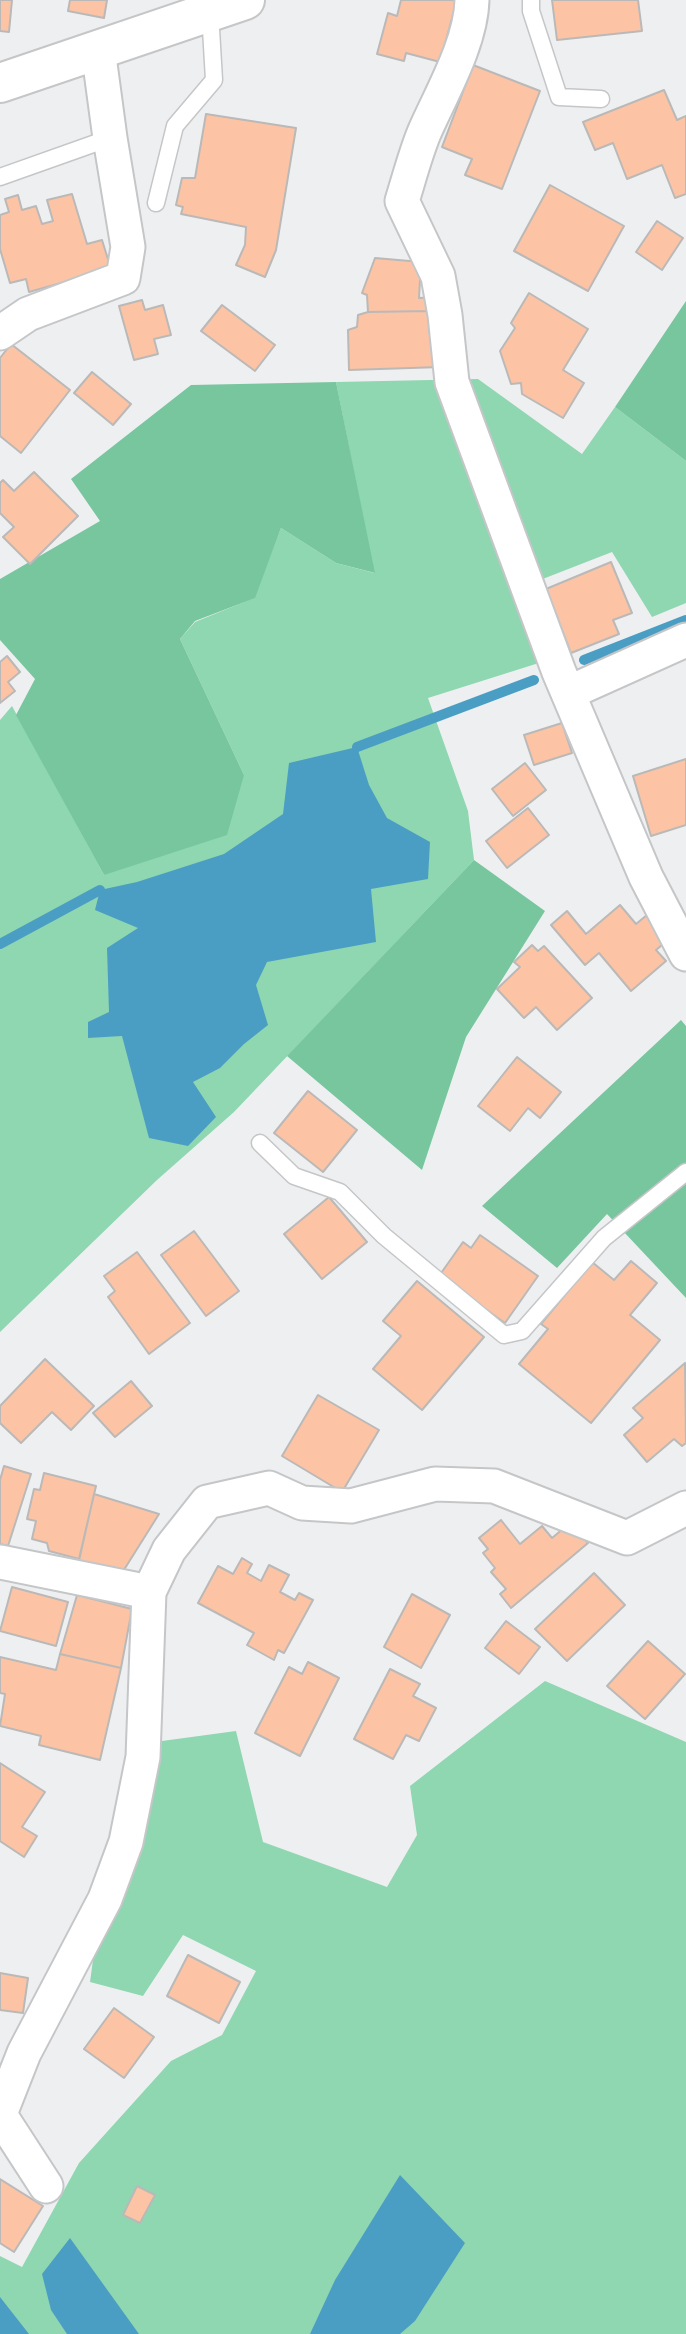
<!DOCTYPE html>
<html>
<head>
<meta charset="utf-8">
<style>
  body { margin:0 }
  canvas { display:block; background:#eeeff1 }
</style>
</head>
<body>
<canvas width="686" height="2334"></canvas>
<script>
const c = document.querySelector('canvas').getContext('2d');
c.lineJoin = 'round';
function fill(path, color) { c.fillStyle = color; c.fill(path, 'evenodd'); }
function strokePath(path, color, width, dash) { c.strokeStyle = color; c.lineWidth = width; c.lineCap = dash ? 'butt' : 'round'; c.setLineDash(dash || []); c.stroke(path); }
fill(new Path2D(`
  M478,379L582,454L615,407L686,461V603L652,617L612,552L517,589L542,662L428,698L468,811L474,860L234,1112L157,1180L0,1332V720L12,706L104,875L244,775L180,639L195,622L254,598L281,528L336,563L374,573L336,382Z
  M545,1681L686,1742V2334H0V2256L22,2267L79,2163L171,2061L222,2035L256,1971L183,1935L143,1996L90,1982L108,1849L162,1741L236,1731L263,1842L387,1887L417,1835L410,1786Z`), '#8ed7b1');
fill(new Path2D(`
  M686,301V461L615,407Z
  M336,382L375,573L336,563L281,528L255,598L195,621L180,639L244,775L227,835L104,875L16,715L35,679L0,640V579L100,521L71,479L191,385Z
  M474,860L545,911L466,1037L422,1170L287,1056Z
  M681,1020L686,1026V1298L607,1214L557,1268L482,1206Z`), '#78c69e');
fill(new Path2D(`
  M357,747L369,785L387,818L430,842L428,879L371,889L376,942L267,962L256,985L268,1025L244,1044L220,1068L193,1082L216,1117L188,1146L149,1138L122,1036L88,1038V1022L109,1012L107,948L138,928L95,910L100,890L137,882L224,854L283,814L289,763Z
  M400,2175L465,2243L415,2321L400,2334H310L335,2280Z
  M70,2238L139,2334H67L51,2310L42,2274Z
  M0,2297L29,2334H0Z`), '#4b9ec3');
strokePath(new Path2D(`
  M584,660L686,620
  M357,747L534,680
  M0,944L100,890`), '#4b9ec3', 10);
const building = new Path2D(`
  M0,0H12L9,32L0,31Z
  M70,0H107L104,18L68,11Z
  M401,0H457L440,62L406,53L404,61L377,54L388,13L397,16Z
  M552,0H638L642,31L557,40Z
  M473,65L540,91L502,189L465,175L472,159L442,147Z
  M664,90L677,120L686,116V194L675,198L662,165L627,179L613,143L595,150L583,122Z
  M206,114L296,128L276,250L265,277L236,265L245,245L246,227L181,214L183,207L176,205L182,178H195Z
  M550,185L624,226L588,291L514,251Z
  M72,194L87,244L102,240L111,269L29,292L26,279L10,283L0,249V215L9,212L5,199L18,195L22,210L36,206L42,224L53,221L47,200Z
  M657,221L683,238L662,270L636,252Z
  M375,258L421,262L419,298L435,297L429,311L368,312L367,295L362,293Z
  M529,293L588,329L563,370L584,383L563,418L522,394L521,383L511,384L500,351L515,328L511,323Z
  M142,300L145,310L163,305L171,335L154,339L158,354L134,360L119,306Z
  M222,305L275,345L255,371L201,331Z
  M429,311V332H440L441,367L349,370L348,330L357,327L358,315L368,312Z
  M11,344L70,390L21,453L0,436V358Z
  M92,372L131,404L113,425L74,393Z
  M34,472L78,516L30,564L3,537L14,527L0,513V483L3,480L14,491Z
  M611,562L632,613L613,620L619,634L571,653L546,589Z
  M7,656L20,672L8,682L15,691L0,703V662Z
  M562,723L572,753L534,765L524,735Z
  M686,759V825L651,836L633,776Z
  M525,763L546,790L513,816L492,789Z
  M528,808L549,835L507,868L486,841Z
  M620,905L636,924L647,915L668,940L656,950L666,961L631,991L599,953L585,965L551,925L567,911L586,934Z
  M532,945L538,951L544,946L592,998L557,1030L536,1007L524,1018L497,989L520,967L514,962Z
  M517,1057L561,1092L540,1118L528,1108L510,1131L478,1106Z
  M308,1091L357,1130L323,1172L274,1133Z
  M329,1197L367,1242L322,1279L284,1234Z
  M194,1231L239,1291L206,1316L161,1255Z
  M480,1235L538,1276L505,1323L439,1276L463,1242L471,1248Z
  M137,1252L190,1323L149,1354L108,1297L115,1291L104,1276Z
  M631,1261L657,1283L630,1315L660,1340L591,1423L519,1364L548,1329L541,1324L592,1262L614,1280Z
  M417,1281L484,1337L422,1410L373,1369L401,1336L383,1321Z
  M45,1359L94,1406L71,1430L52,1412L21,1443L0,1423V1406Z
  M685,1363L686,1443L682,1446L674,1439L647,1462L624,1435L643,1418L633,1408Z
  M131,1381L152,1406L115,1437L93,1413Z
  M318,1395L379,1430L342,1492L282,1456Z
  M4,1466L31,1474L8,1546L0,1544V1480Z
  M44,1473L96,1486L79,1559L49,1551L47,1543L32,1539L36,1521L27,1519L34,1489L40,1490Z
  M94,1494L159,1514L122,1573L78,1565Z
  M501,1520L520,1544L542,1526L552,1538L570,1523L588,1543L511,1608L500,1594L506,1589L491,1572L495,1568L483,1553L488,1549L479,1538Z
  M242,1558L252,1564L247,1573L261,1581L269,1565L289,1575L280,1592L295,1600L299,1593L313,1600L284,1653L278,1650L274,1660L247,1645L254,1633L198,1603L218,1566L233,1574Z
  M594,1573L625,1605L567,1661L535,1629Z
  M12,1587L68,1602L56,1646L0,1631Z
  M412,1594L450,1615L421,1668L384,1647Z
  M77,1595L132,1609L121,1668L60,1654Z
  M506,1621L540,1647L519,1674L485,1648Z
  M648,1641L685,1674L645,1719L607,1686Z
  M60,1654L121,1668L100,1760L39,1745L41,1736L0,1726L5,1694L0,1693V1657L56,1670Z
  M308,1662L339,1678L300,1756L255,1733L289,1667L302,1674Z
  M390,1669L420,1684L413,1696L436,1708L419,1741L406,1735L393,1759L354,1739Z
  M0,1763L45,1792L22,1827L37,1836L24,1857L0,1841Z
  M188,1955L240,1982L219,2023L167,1996Z
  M0,1973L28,1978L23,2013L0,2010Z
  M114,2008L154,2037L124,2078L84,2049Z
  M0,2179L43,2206L14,2252L0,2243Z
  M137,2186L155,2195L140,2223L123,2215Z`);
fill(building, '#fcc4a4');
strokePath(building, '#bbb9b8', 2);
const service = new Path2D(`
  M531,0V11L559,97L601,99
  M0,177L110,138
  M156,203L175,126L214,80L210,12
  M260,1143L294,1176L340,1192L384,1236L504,1335L522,1331L604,1238L686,1172`);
const minor = new Path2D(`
  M472,0C471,43 441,94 424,133C415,155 409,179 402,201L438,276L445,315L452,382L559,672L646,877L686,954
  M0,333L28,314L123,278L128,247L110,138L98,49
  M568,693L686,640
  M0,1562L149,1592
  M0,2114L24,2053L105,1899L126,1842L143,1757L149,1592L169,1550L207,1502L269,1488L302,1503L351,1506L435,1484L494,1486L627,1538L686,1508
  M0,2115L46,2186`);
const primary = new Path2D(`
  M0,83L245,0`);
strokePath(service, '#c5c6c8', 19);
strokePath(minor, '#c5c6c8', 37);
strokePath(primary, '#c5c6c8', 42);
strokePath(service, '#fff', 16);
strokePath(minor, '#fff', 33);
strokePath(primary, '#fff', 38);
</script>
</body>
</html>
